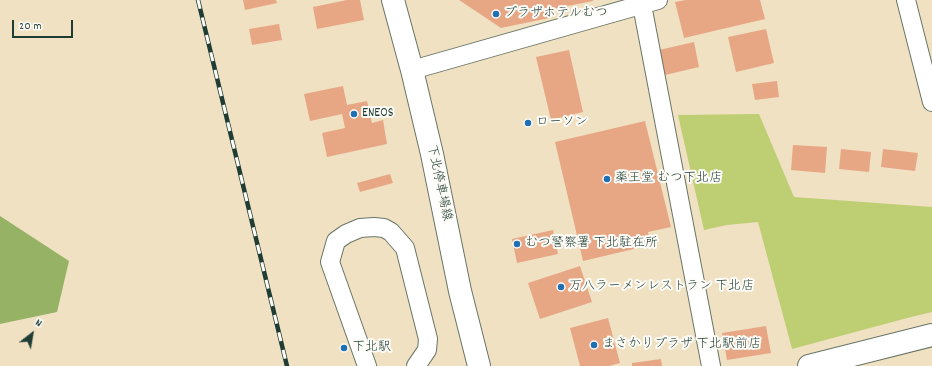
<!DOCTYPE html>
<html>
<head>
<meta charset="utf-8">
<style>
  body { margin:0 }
  #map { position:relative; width:932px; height:366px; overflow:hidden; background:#f0e1c3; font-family:Dekko,sans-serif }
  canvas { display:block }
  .north { position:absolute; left:12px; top:314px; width:40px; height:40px; -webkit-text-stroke:3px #fdfcf7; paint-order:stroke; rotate:31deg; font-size:11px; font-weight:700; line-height:16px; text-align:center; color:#1f3d34 }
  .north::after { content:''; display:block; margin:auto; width:14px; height:18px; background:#1f3d34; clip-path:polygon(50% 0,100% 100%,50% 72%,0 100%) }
  .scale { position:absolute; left:12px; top:20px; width:61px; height:18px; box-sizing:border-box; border:2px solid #1f3d34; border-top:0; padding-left:5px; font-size:12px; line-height:14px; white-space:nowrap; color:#1f3d34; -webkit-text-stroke:3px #fdfcf7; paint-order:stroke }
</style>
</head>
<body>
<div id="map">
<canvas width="932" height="366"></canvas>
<div class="north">N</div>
<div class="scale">20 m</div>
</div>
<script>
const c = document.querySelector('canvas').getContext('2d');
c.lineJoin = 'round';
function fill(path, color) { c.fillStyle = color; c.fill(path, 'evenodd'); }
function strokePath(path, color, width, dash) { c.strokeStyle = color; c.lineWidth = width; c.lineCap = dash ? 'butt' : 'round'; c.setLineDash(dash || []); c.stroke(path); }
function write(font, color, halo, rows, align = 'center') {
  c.font = font + ' Dekko,"Klee One",sans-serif'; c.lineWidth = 4; c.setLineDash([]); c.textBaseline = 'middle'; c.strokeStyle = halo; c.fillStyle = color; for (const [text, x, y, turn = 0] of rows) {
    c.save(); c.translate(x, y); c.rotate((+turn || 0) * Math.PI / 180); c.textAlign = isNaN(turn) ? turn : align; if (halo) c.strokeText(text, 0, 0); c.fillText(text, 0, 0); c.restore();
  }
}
fill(new Path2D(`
  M759,114L794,197L932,207V312L911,317L792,349L758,222L727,225L704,230L678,115Z`), '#bdcf72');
fill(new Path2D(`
  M0,216L69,261L57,312L0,324Z`), '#96b264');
fill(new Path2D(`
  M243,0H276L277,3L245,10Z
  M347,0H360L364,20L317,29L313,7Z
  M459,0H593V1L548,10L549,18L501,28Z
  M686,0H760L765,19L684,38L675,2Z
  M279,24L282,40L252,45L249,29Z
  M766,29L774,63L736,72L728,37Z
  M694,42L699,67L665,75L659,50Z
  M569,50L583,112L551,120L536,57Z
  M777,81L779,97L755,100L752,84Z
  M343,86L347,105L367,101L372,123L383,120L387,144L327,157L322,133L345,128L342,114L310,121L304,94Z
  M645,121L671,227L648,232L651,245L583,261L555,142Z
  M793,145L827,147L825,173L791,170Z
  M841,149L871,152L869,172L839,169Z
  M883,149L918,153L915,171L881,167Z
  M390,174L393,183L360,192L357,183Z
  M553,230L558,254L517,263L512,239Z
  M580,266L592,302L540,319L528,283Z
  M608,318L620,363L609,366H580L570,328Z
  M766,326L771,353L727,360L722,333Z
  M661,359L662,366H632V363Z`), '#e7a785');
const street = new Path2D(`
  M906,0L932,102
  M642,5L711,366
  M412,70L658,0
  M367,366L330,262L336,241L346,234L360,228L374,227L384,228L391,232L405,248L428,339L427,350L416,366`);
const secondary = new Path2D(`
  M393,0L412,70L432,154L460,291L479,366
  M809,366L932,335`);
strokePath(street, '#687666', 20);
strokePath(secondary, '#687666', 24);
strokePath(street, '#fff', 18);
strokePath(secondary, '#fff', 22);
const rail = new Path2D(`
  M198,0L287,366`);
strokePath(rail, '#1f3d34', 4.5);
strokePath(rail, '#fdfcf7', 3, [9]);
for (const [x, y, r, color] of [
  [496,14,4,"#1f6fb2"],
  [354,114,4,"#1f6fb2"],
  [528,123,4,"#1f6fb2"],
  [607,179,4,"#1f6fb2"],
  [517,244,4,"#1f6fb2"],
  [561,287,4,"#1f6fb2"],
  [594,345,4,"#1f6fb2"],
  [344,348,4,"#1f6fb2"]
]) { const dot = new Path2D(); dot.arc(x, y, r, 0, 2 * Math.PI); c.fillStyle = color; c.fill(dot); strokePath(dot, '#fdfcf7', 1.5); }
write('13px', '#1f3d34', '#fdfcf7', [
  ["プラザホテルむつ",504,14],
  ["ENEOS",362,114],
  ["ローソン",536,123],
  ["薬王堂 むつ下北店",615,179],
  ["むつ警察署 下北駐在所",525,244],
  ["万八ラーメンレストラン 下北店",569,287],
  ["まさかりプラザ 下北駅前店",602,345],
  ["下北駅",352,348]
], 'left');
write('13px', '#1f3d34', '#fdfcf7', [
  ["下北停車場線",438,183,78]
]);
</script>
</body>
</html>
